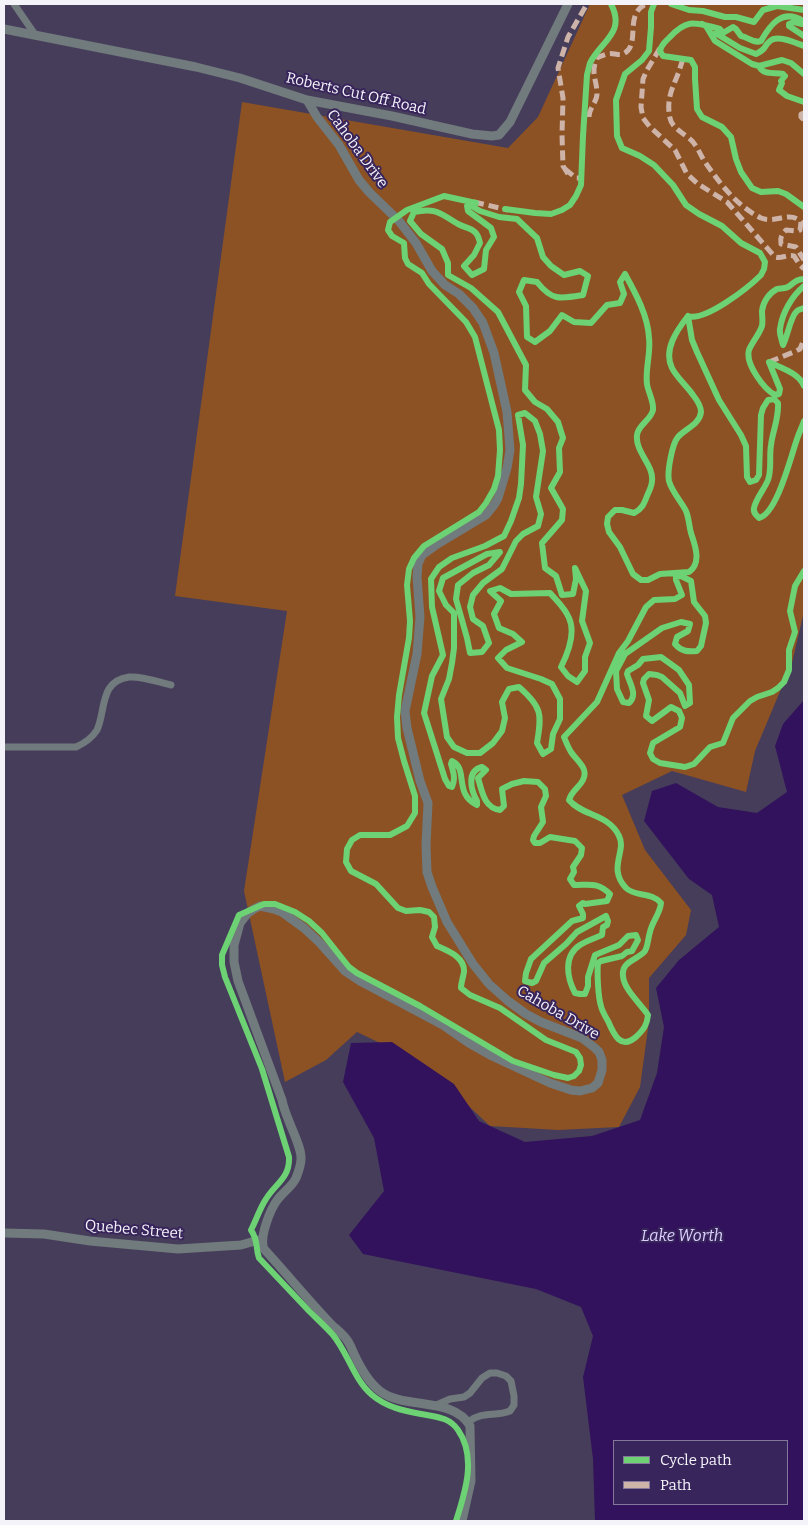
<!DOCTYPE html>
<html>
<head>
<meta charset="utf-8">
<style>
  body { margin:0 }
  #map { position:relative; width:808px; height:1525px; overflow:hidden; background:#463d5a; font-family:Bitter,serif }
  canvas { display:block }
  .frame { position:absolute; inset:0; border:5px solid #f4f3fa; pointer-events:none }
  .legend { position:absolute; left:613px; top:1440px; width:175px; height:65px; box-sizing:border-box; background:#38255b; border:1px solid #83779b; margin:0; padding:6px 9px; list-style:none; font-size:15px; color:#f4f3fa }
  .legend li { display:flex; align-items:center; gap:10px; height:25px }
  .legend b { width:25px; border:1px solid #83779b }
</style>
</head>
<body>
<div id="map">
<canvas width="808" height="1525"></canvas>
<div class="frame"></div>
<ul class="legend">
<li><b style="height:6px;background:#6cd273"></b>Cycle path</li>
<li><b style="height:6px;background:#ceb3a9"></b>Path</li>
</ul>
</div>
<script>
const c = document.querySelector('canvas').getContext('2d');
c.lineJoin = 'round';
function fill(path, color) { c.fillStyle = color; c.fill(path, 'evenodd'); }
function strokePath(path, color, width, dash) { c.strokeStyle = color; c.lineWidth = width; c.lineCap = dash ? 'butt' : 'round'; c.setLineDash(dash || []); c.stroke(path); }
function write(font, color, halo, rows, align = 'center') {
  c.font = font + ' Bitter,serif'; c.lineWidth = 4; c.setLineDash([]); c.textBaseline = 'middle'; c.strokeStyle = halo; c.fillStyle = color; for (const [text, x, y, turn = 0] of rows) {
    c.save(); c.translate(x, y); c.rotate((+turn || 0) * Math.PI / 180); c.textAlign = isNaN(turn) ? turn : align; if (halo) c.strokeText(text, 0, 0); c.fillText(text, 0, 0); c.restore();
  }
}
fill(new Path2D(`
  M590,4H804V611L792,663L755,751L746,792L672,771L622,795L645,850L691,910L686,935L649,978V1021L640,1087L619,1127L558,1130L490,1126L424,1064L357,1032L326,1060L285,1082L244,891L287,611L175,596L242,102L508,148L538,117Z`), '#8c5224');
fill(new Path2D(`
  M804,700V1521H595L593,1459L583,1377L593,1336L581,1307L536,1289L363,1254L349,1235L384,1191L374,1138L343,1082L351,1043L392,1042L454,1084L479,1121L525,1142L592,1136L640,1120L657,1073L664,1027L656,988L679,960L719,927L712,895L689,879L644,821L652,791L676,783L718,807L757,813L787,792L775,746L783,724ZM614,1441H787V1504H614Z`), '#32125c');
strokePath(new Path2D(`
  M14,4L36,36
  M4,747H76C85,743 92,738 97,730C106,711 99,681 129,677C142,676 158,682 171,685
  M434,1406L450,1399L464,1397L470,1393L482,1378L490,1373H497L506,1376L511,1381L514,1396V1405L510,1411C495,1417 482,1411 468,1422`), '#717a7c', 7);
strokePath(new Path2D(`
  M4,29L196,67L240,78L307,100L392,116L472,134L492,136L499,135L510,122L568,4
  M307,100L317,117L339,145L359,180L369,192L399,221L416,243L432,271L445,285L459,294L473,308L483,323L494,353L507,412L510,450L507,468L498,498L494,505L486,515L436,545L422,555L418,564L417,577L420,617L417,654L405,711L407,728L420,781L428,803L426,845L427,872L432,887L447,922L473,964L489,984L508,1001L526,1014L541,1022L582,1038L595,1048L599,1052L602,1060V1070L598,1083L592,1088L580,1091L571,1090L550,1083L492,1056L469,1043L443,1025L360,981L345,971L319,942L304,928L282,912L274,909L260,906L254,909L248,913L240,923L234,945V962L238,981L282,1100C285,1118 302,1145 301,1159C301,1165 298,1173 296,1178C292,1187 284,1191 278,1199C270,1209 259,1238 264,1249C287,1274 308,1300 331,1324C336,1329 343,1334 347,1340C350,1344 352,1349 354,1354C360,1367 368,1382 380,1391C404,1410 453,1396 470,1426L471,1481L462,1521
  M4,1233L44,1234L90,1241L178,1249L241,1245L262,1239`), '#717a7c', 9);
strokePath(new Path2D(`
  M660,48L647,70L643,79L641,107L643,118L650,127L675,150L687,174L698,184L727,202L775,257C782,259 787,254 794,256L800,265L804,269
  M683,59C681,64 680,69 678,74C672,89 666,100 670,118C672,129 686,134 693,142C698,148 701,156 705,162C720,184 737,206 761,218C775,224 790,210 801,222L800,230L798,231L786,230C781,235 780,238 781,244L796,247L804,260
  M804,113L801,114V117L804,120
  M589,117C589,108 597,102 597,94C597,79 590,74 597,58C598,57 606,54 607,54C612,52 618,56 623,54C642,45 623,15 646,4
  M565,169L576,178H584
  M568,174L563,166L562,135L563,98L558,68L568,37L587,4
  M474,202L508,210
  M769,362L796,351L800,349L804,339`), '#ceb3a9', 5, [10, 5]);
strokePath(new Path2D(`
  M654,4L651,12V27L649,51L642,60L625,74L616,100L617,136L622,148L640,156L654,165L673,185L686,205L699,214L722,226L741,243L760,253L765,262L764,269L761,275C749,287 705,322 688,316
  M671,4L689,10L703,11L725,17H736L754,22L763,10L777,6L804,10
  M702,24L706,26L715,41L752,64L759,66L782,60L791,63L804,74
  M714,34H717L740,48L756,54C767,49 763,47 770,41C777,34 796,43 804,46
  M804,36L789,26V24L794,22L802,24L803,21C782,8 770,25 761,41C754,44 748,37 741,36L736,29L733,27L723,33L720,29C696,23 688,17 669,38C665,42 661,45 660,51L663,56L691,60L695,67V79L697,109L702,117L722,127L731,137L736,159L741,172L752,188L761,192L778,191L786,194L804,207
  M759,66C763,76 775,72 783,74L785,76L781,81L782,83L779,90L787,96L804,102
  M505,209L535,213L551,214L562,210L570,205L576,196L581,185L583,136L587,75C588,71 589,67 590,63C601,41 626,33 611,4
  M804,279C796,279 794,283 788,287C784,289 780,288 777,289C769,293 763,302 762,311C762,316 763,321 762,326C759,335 752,342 749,350C745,364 764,389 775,395L779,394L780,389L769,362C781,368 799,373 804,386
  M804,286C792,296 782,313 780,329C779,334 782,340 783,345C788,336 790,317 797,311C799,309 802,309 804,308
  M688,316C677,330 663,350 672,368C677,378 687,386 693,395C697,400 701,406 701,412C700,424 685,429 678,437C672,444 667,472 669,481C672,492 681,501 686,511C689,518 689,526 691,533C695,545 702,563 689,572L660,574L648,580H641L633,574L620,547L609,532L607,524L608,517L615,510H622L634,513C642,509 644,504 647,496C649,491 652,486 652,481C654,465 635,452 637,435C638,425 651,420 653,410C654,401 648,392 647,384C645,369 651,353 649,338C648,316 636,294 625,274L620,282L624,294L620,303L607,305L591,323L574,322L562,315L550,331L535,342L527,337L526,306L519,292L524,280L537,282C552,301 560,299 583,295L588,276L580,271L564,275L551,266L543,257L537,238L517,219L499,217L480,211L470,205L467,206L468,211L491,228L494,237L486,250L484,269L472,275L464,266L474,255L480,243C477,228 470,230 458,224C441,214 436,207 414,212L410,221L421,234L442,249L448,263V275L471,288L498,312L526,365L525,390L535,402L547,409L558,422L563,438L559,448L560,472L551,488L563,509L562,520L542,543L545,568L556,576L562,595L573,594L576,579L575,568L586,591L582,621L590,643L585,657V671L577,682L568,676L561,667C568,653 576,633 569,618C565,608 556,600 550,593L511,594L500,588L490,591L501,601L494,614L499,628L513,634L522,642L506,650L498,658L507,668L541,679L552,684L560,699V719L553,734L551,749L543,754L537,743C542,714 542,707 519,687L509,689L502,702L505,718L502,731L493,743L480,753H467L454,747L447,737L441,699L449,679L452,663L454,648V613L446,605L439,591L443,578L487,554L500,552L489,565L473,573L458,585L456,599L467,638L470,653L482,652L489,643L483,626L473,619L470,607L473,595L483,583L502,569L516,541L523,534L538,526L541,514L536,497L543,451L540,434L535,421L525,413L518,415L523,445L521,484L519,498L511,521L504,536L485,546L452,558L439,567L431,579L432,607L443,655L432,676L424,713L445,779L449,786L452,787C456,779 453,771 451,764L452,761C469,769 453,793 477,805V801C471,790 466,771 482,767L486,770L478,778C482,791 484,808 500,810L504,806L502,789L512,784L524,781L538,782L545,789L546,796L541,807L543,822L534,836L533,840L535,843H540L550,837L575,841L582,848L581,855L573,867L574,872L570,879L574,885C590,885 598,882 610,894L607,901L585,904L583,903L579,906L583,914V918L572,921L531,959L526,973L525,981L532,983L536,981L544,963L566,944L577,932L606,916L608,921L607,925L603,927L602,935C595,938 586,941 580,945C563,956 567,978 575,993L580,994H585L588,986V977L595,955L619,945L628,936L636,935L638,940L632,951L627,952L622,956L601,961L598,963C597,972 598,997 601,1006C602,1011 605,1016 608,1021C614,1035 621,1051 637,1036C644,1029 647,1025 648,1015C641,1004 624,990 623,976C621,961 638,960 645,951C648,946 648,938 650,932C652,922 660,914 661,903C652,892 635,897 626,888C607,868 627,851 619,836C609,814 582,816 569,800C572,790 579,788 583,780C589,768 577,761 571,752C568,747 566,742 564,737L597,702L619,653L628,641L646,607L654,600L675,599L682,595L676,580V577L681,576L691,581L694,602L705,616L706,623L701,646L697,651C687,652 681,651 675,644L677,637L688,631L690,624L681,622L662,628L625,654L616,671L617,689L623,702L629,703C638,695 630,684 627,674L628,671L638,665L643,659L661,657L679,670L689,685L690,703L685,706L680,693L662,677L657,675L649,674L644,679L643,683L649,700L646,716L652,721L671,707L679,711L682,718L680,727L653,743L650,753L653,759L660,763L685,767L694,764L710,747L723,743L733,718L750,701L757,697L772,692L778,688L784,682L789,670V650L795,632L790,611L795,586L804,571
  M688,316L692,340L697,352L719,400L741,435L746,446L747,477L750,482L756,480L759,475L761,415L763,408L768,400L774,399L778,403C779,418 773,430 771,445C769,457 772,469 768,480C764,490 756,498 754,508C753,513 756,515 759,518C777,514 791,456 797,439C799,433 802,427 804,421
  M456,1521C465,1493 477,1457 458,1430C449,1417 436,1417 421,1414C404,1411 386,1407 372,1395C354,1380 348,1353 333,1335C325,1326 317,1319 309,1311C292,1293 276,1276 259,1258C255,1247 259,1242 251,1230L252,1228C257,1218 260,1208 266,1199C276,1183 290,1178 289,1157L262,1069L225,977L222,965V955L239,915L264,904H275L295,912L309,921L322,933L349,967L357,973L420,1006L513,1061L554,1075L568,1078L574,1076L579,1071L581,1065L580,1058L576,1052L546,1040L500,1008L470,995L461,988C461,983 463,978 464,972C465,957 448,951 437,946L432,937L435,927L434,917L429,912L420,910L406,911L398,908L376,884L351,871L346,862L347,849L352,840L360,835H390L407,826L415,813V796L404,761L398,738L397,717L399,695L409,638L410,621L407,585L409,569L414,558L424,546L479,512L486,503L494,489L498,476L500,450L499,430L475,337L466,322L429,284L422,273L408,264L405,258L404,243L392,236L388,230L390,222L407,210L444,196L476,203`), '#6cd273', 6);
write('15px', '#f4f3fa', '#38255b', [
  ["Roberts Cut Off Road",356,94,13],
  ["Cahoba Drive",357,149,54],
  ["Cahoba Drive",558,1013,30],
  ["Quebec Street",134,1230,5]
]);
write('italic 16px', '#dbd0fd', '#38255b', [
  ["Lake Worth",682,1237]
]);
</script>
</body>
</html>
